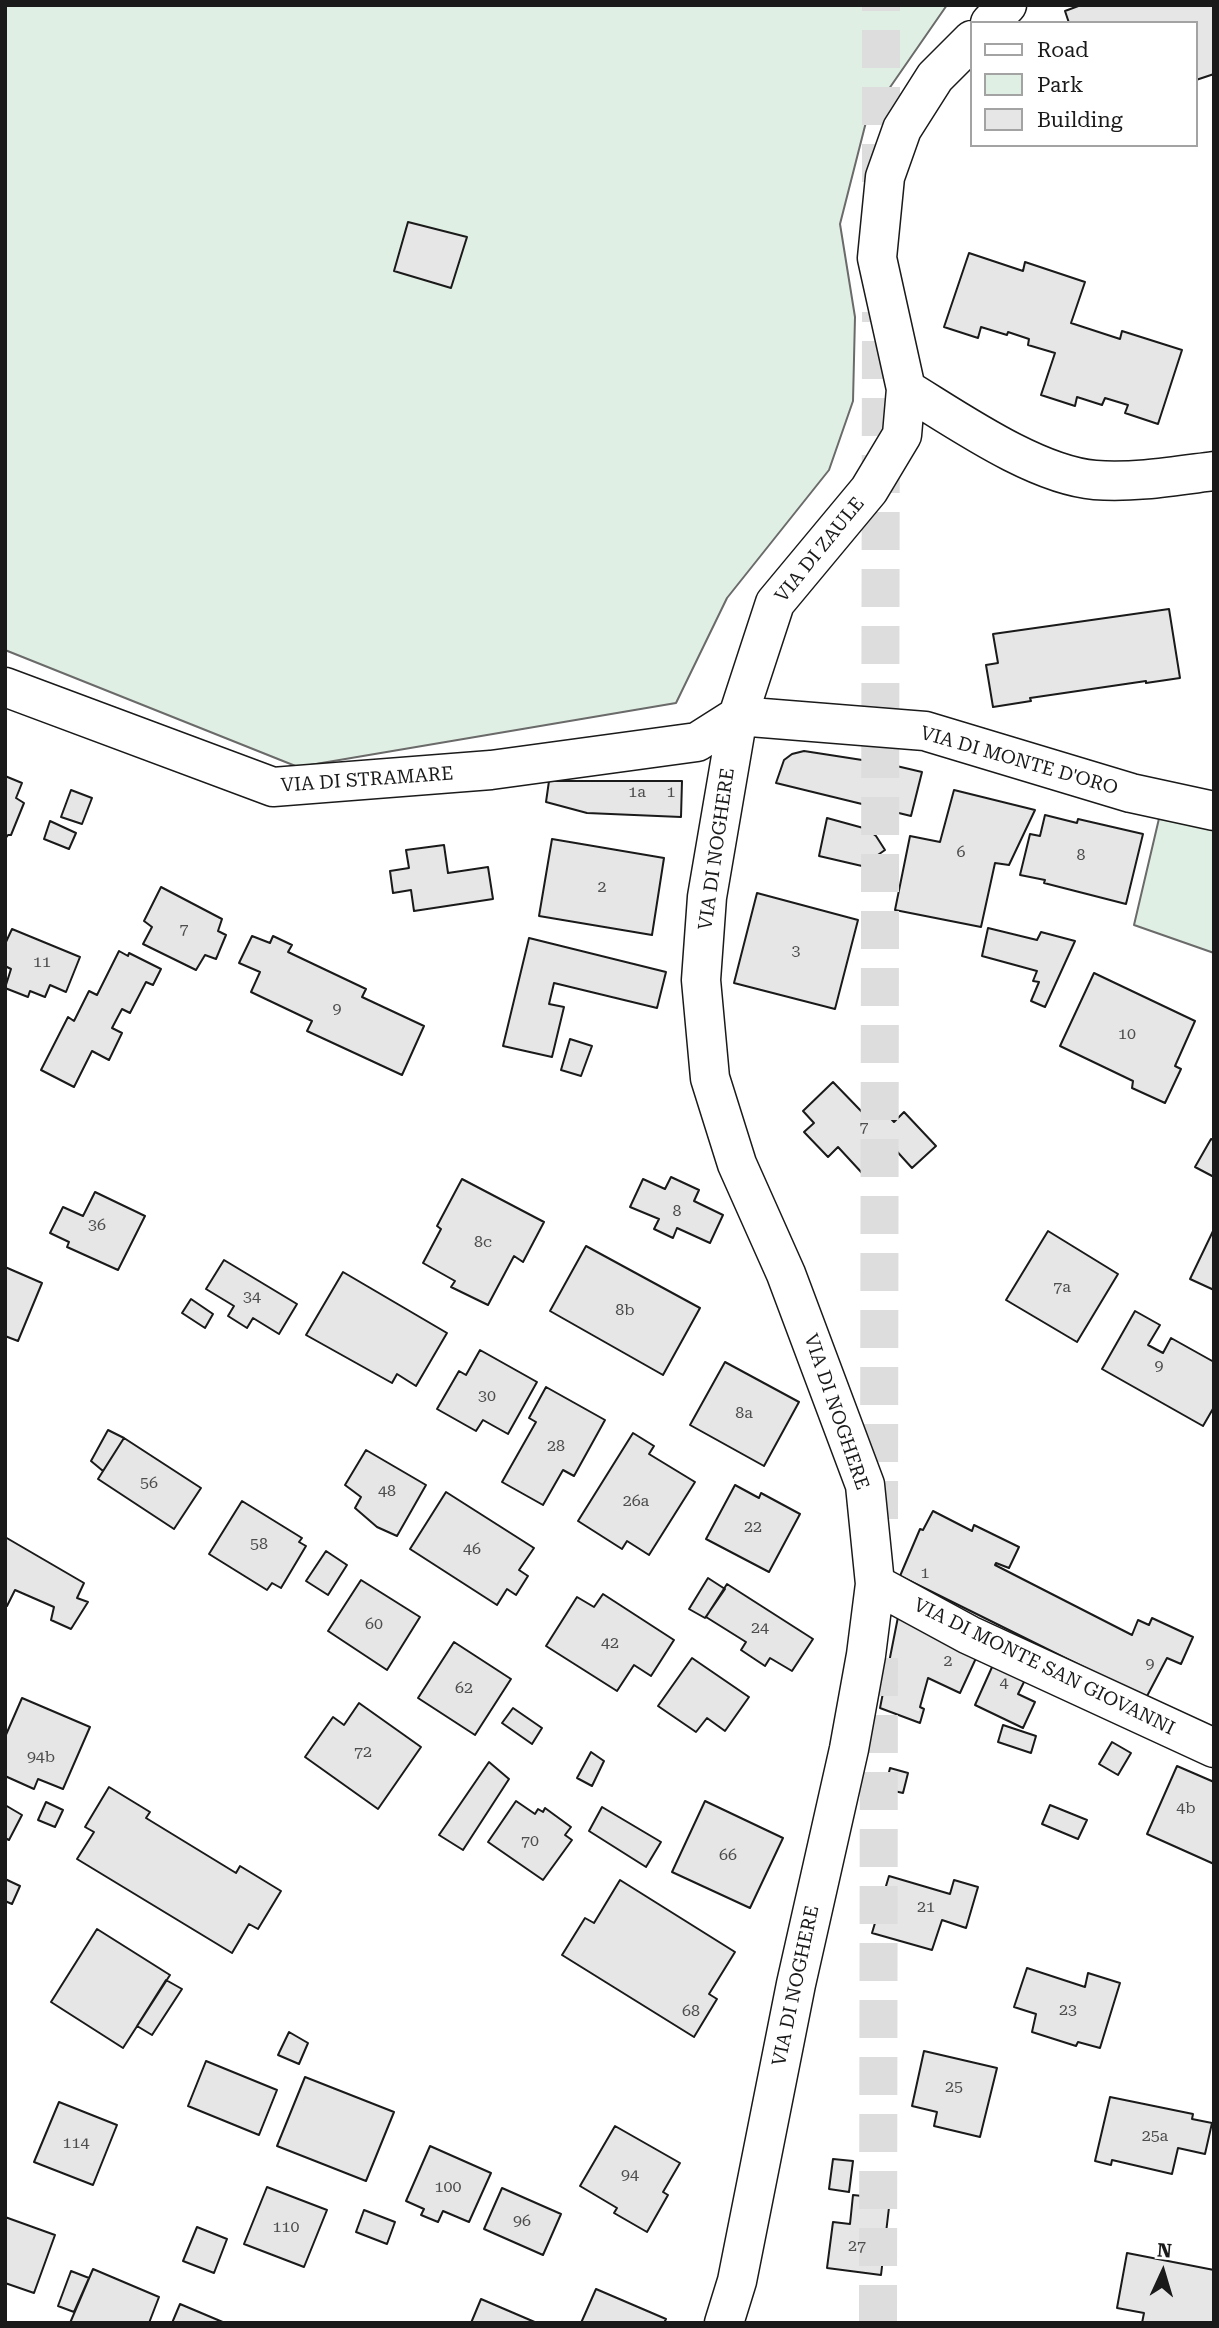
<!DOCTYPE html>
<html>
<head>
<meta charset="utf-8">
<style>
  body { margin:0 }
  #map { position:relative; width:1219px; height:2328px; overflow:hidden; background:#fff; font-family:"Roboto Serif",serif }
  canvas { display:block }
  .frame { position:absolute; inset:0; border:7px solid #1a1a1a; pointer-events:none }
  .legend { position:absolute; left:970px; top:21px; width:228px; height:126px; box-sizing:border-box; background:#fff; border:2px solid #a3a3a3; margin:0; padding:9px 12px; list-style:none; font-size:21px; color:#1a1a1a }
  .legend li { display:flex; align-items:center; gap:14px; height:35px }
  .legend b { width:35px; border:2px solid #a3a3a3 }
  .north { position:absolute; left:1128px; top:2237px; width:70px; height:70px; -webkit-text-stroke:5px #fff; paint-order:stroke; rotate:4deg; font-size:19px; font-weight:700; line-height:28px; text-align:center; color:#1a1a1a }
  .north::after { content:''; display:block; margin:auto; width:24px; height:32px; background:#1a1a1a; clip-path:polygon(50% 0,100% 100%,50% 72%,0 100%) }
</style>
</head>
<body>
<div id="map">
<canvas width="1219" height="2328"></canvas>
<div class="frame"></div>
<ul class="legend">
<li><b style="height:9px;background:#fff"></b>Road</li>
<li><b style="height:19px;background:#e0efe3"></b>Park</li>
<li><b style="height:19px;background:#e6e6e6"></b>Building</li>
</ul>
<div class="north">N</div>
</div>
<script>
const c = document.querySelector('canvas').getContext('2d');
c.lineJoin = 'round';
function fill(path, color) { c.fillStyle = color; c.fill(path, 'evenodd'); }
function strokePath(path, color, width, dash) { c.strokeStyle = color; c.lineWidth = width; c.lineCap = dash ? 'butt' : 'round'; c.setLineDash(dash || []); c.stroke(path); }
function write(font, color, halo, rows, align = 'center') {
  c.font = font + ' "Roboto Serif",serif'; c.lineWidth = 5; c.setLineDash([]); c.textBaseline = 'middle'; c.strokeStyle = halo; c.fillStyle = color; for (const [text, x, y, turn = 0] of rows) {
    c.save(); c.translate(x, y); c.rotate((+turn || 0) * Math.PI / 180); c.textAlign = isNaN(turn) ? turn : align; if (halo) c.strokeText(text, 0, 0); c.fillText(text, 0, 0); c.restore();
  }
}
const green = new Path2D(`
  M5,5H947L866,122L840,224L855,317L853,401L829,470L727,598L676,703L298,767L5,650Z
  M1161,810L1214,823V953L1134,925Z`);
fill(green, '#e0efe3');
strokePath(green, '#6a6a6a', 2);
const building = new Path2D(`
  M1081,5H1214V74L1196,80V23H1069L1065,11Z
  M408,222L467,237L451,288L394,271Z
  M969,253L1023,271L1025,262L1085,282L1071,323L1120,339L1122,331L1182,350L1158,424L1125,413L1128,405L1105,398L1102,405L1077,397L1075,406L1041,395L1055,353L1028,345L1029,339L1008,332L1007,335L981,327L978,338L944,327Z
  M1169,609L1180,678L1146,683V681L1030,698L1031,701L993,707L986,665L998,663L993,634Z
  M804,751L888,764L922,772L911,816L776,783L784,760L792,754Z
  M5,776L22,783L16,798L24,803L11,835H8L5,839Z
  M549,781H682L681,817L587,813L546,802Z
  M71,790L92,798L82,824L61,817Z
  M954,790L1035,810L1009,865L995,863L981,927L895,910L910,836L940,842Z
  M1045,815L1077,823L1078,819L1143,834L1126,904L1044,883L1045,880L1020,875L1030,834L1040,836Z
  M827,818L867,829L876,836L885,850L862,866L819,856Z
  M50,821L76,833L69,849L44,839Z
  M552,839L664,858L652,935L539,916Z
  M444,845L448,873L488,867L493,899L414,911L411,890L393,893L390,871L409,868L406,850Z
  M161,887L222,919L218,931L226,935L216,959L205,955L196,970L143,944L152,927L144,921Z
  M757,893L858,920L835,1009L734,983Z
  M988,928L1037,940L1041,932L1075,941L1045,1007L1031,1001L1039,982L1033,981L1037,971L982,956Z
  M12,929L80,957L66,992L50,985L45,997L30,991L28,997L5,988L11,969L5,966V944Z
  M252,936L270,943L273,936L292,945L288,952L366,989L362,997L424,1026L402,1075L307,1031L312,1021L251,992L260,972L239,963Z
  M529,938L666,972L657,1008L554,983L549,1004L564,1007L552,1057L503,1046Z
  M119,951L128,956L129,953L161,969L153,985L146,982L130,1013L122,1009L112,1028L122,1033L109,1060L92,1051L74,1087L41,1070L68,1017L74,1021L89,991L97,995Z
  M1094,973L1195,1021L1175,1066L1181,1069L1165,1103L1132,1088L1133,1081L1060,1046Z
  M570,1039L592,1046L581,1076L561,1070Z
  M833,1082L862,1112L874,1100L894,1122L904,1112L936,1146L912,1168L892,1146L862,1173L838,1147L828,1157L804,1132L814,1123L803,1111Z
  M1211,1139L1214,1140V1177L1195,1167Z
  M671,1177L699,1190L694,1201L723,1215L710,1243L677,1228L673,1238L654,1229L659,1219L630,1207L643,1179L665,1189Z
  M462,1179L544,1222L523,1262L514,1256L488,1305L451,1287L455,1281L423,1263L441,1229L437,1226Z
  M95,1192L145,1216L118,1270L67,1247L69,1242L50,1233L63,1207L83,1216Z
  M1214,1229V1290L1190,1279Z
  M1048,1231L1118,1274L1077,1342L1006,1300Z
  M586,1246L700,1308L663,1375L550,1311Z
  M224,1260L297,1304L279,1334L253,1318L247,1328L228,1316L234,1306L206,1289Z
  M5,1267L42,1283L18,1341L5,1336Z
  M343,1272L447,1333L416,1386L397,1374L392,1383L306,1335Z
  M191,1299L213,1314L205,1328L182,1313Z
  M1135,1311L1160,1325L1148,1345L1163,1353L1171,1338L1214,1362V1407L1203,1426L1102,1369Z
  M480,1350L537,1382L508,1434L483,1420L476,1431L437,1409L459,1371L466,1375Z
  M725,1362L799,1402L764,1466L690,1425Z
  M546,1387L605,1420L574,1476L563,1470L543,1505L502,1482L536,1422L529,1418Z
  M108,1430L124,1438L103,1471L91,1461Z
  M633,1433L654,1446L649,1454L695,1482L649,1555L627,1541L622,1549L578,1521Z
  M124,1438L201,1488L174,1529L98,1479Z
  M366,1450L426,1485L397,1536L377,1527L355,1508L361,1497L345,1485Z
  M735,1485L759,1498L761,1493L800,1514L769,1572L706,1539Z
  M446,1492L534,1548L519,1570L528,1576L516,1595L507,1589L497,1605L410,1549Z
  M242,1501L302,1538L299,1542L306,1546L281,1588L272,1583L267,1590L209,1554Z
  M933,1511L972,1531L974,1525L1019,1547L1009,1568L996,1563L995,1565L1132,1635L1138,1620L1149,1625L1152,1618L1193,1637L1181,1664L1167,1658L1146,1698L900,1576L920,1529L923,1530Z
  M5,1537L84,1583L77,1598L88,1602L71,1629L51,1620L54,1607L15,1590L7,1606L5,1605Z
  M326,1551L347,1565L328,1595L306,1581Z
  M708,1578L725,1589L705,1618L689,1609Z
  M361,1580L420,1617L387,1670L328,1631Z
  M727,1584L813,1639L792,1671L770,1658L765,1666L741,1650L746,1642L706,1617Z
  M603,1594L674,1640L651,1676L634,1665L617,1691L546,1646L577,1597L594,1607Z
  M899,1612L977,1656L960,1693L928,1678L920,1707L924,1709L920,1723L880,1708Z
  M454,1642L511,1679L475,1735L418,1698Z
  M997,1656L1029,1672L1018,1694L1035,1702L1023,1728L975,1705Z
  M692,1658L749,1697L725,1731L707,1718L696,1732L658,1706Z
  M22,1698L90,1727L63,1789L38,1779L34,1789L5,1776V1737Z
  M359,1703L421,1747L378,1809L305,1757L333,1717L344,1725Z
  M513,1708L542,1728L532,1744L502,1723Z
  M1003,1725L1036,1736L1031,1753L998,1742Z
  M1112,1742L1131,1753L1118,1775L1099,1764Z
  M591,1752L604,1761L592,1786L577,1778Z
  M489,1762L509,1779L463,1850L439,1835Z
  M1177,1766L1214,1782V1864L1147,1834Z
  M890,1768L908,1773L903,1793L885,1789Z
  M109,1787L150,1812L146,1818L236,1873L240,1866L281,1891L258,1929L249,1924L232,1953L77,1859L94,1832L85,1827Z
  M516,1801L535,1814L538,1809L543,1812L545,1808L571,1827L565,1835L572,1840L543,1880L488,1842Z
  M705,1801L783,1838L750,1908L672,1872Z
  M46,1802L63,1810L55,1827L38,1820Z
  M5,1805L22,1815L9,1840L5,1838Z
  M1050,1805L1087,1820L1078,1839L1042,1824Z
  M602,1807L661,1842L646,1867L589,1831Z
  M889,1876L950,1894L954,1880L978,1887L966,1928L942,1920L932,1950L872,1933Z
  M5,1879L20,1886L12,1904L5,1901Z
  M620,1880L735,1952L709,1994L717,1999L694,2037L562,1955L585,1918L594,1923Z
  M97,1929L170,1975L123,2048L51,2002Z
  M1027,1968L1085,1987L1088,1973L1120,1983L1100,2048L1078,2042L1076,2046L1032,2032L1036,2014L1014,2007Z
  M166,1980L182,1989L152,2035L137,2026Z
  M289,2032L308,2043L299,2064L278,2055Z
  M924,2051L997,2068L980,2137L934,2126L937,2112L912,2106Z
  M206,2061L277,2090L259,2135L188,2106Z
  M305,2077L394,2112L366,2181L277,2146Z
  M1110,2097L1193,2114L1192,2119L1212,2123L1205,2154L1178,2148L1172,2174L1112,2160L1111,2165L1095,2161Z
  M59,2102L117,2125L93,2185L34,2162Z
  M615,2126L680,2163L663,2192L668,2195L647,2232L614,2213L617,2208L580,2186Z
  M430,2146L491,2173L469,2222L443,2211L438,2222L421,2215L424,2209L406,2201Z
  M833,2159L853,2161L849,2192L829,2189Z
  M267,2187L327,2210L304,2267L244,2244Z
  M502,2188L561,2214L543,2255L484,2229Z
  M853,2195L890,2199L881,2275L827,2268L833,2222L850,2224Z
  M364,2210L395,2222L387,2244L356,2232Z
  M5,2217L55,2235L34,2293L5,2283Z
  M197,2227L227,2239L214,2273L183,2261Z
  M1127,2253L1214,2270V2323H1142L1144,2313L1117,2308Z
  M93,2269L159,2297L149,2323H70Z
  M71,2271L89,2278L74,2312L58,2306Z
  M596,2289L666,2319L664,2323H581Z
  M481,2299L537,2323H471Z
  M180,2304L225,2323H172Z`);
fill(building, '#e6e6e6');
strokePath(building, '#1a1a1a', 2);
strokePath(new Path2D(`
  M881,182V5
  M879,1519L881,312
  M878,2323L879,1639`), '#ddd', 38, [38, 19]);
const minor = new Path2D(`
  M990,23L1007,5
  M906,389C957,420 1035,475 1095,480C1134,483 1175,476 1214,471
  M5,687L273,787L491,770L697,742L738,716
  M738,716L925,731L1131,793L1214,811
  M875,1584L969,1635L1214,1748
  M724,2323L737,2281L796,1984L849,1749L866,1655L875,1584L865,1485L786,1274L737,1164L710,1078L701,980L707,897L738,716L775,603L869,490L902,435L906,389L877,258L885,177L902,129L935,77L972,40`);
strokePath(minor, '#1a1a1a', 41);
strokePath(minor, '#fff', 38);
write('16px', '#4d4d4d', null, [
  ["1a",637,792],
  ["1",671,792],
  ["6",961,852],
  ["8",1081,855],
  ["2",602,887],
  ["7",184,929],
  ["3",796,951],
  ["11",42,962],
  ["9",337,1009],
  ["10",1127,1034],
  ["7",864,1127],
  ["8",677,1211],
  ["36",97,1225],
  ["8c",483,1242],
  ["7a",1062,1287],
  ["34",252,1297],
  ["8b",625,1310],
  ["9",1159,1366],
  ["30",487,1396],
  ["8a",744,1413],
  ["28",556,1446],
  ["56",149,1483],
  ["48",387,1491],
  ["26a",636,1501],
  ["22",753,1527],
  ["58",259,1544],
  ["46",472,1549],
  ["1",925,1573],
  ["60",374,1624],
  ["24",760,1628],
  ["42",610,1643],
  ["2",948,1661],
  ["9",1150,1664],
  ["4",1004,1683],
  ["62",464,1688],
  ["72",363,1752],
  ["94b",41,1757],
  ["4b",1186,1808],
  ["70",530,1841],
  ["66",728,1855],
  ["21",926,1907],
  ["23",1068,2010],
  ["68",691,2011],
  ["25",954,2087],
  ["25a",1155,2136],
  ["114",76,2143],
  ["94",630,2175],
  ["100",448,2187],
  ["96",522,2221],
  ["110",286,2227],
  ["27",857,2246]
]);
write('19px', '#1a1a1a', '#fff', [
  ["VIA DI ZAULE",820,550,-51],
  ["VIA DI MONTE D'ORO",1019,761,16],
  ["VIA DI STRAMARE",367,780,-4],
  ["VIA DI NOGHERE",717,849,-82],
  ["VIA DI NOGHERE",836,1412,71],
  ["VIA DI MONTE SAN GIOVANNI",1044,1667,26],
  ["VIA DI NOGHERE",796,1986,-78]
]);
</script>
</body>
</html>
